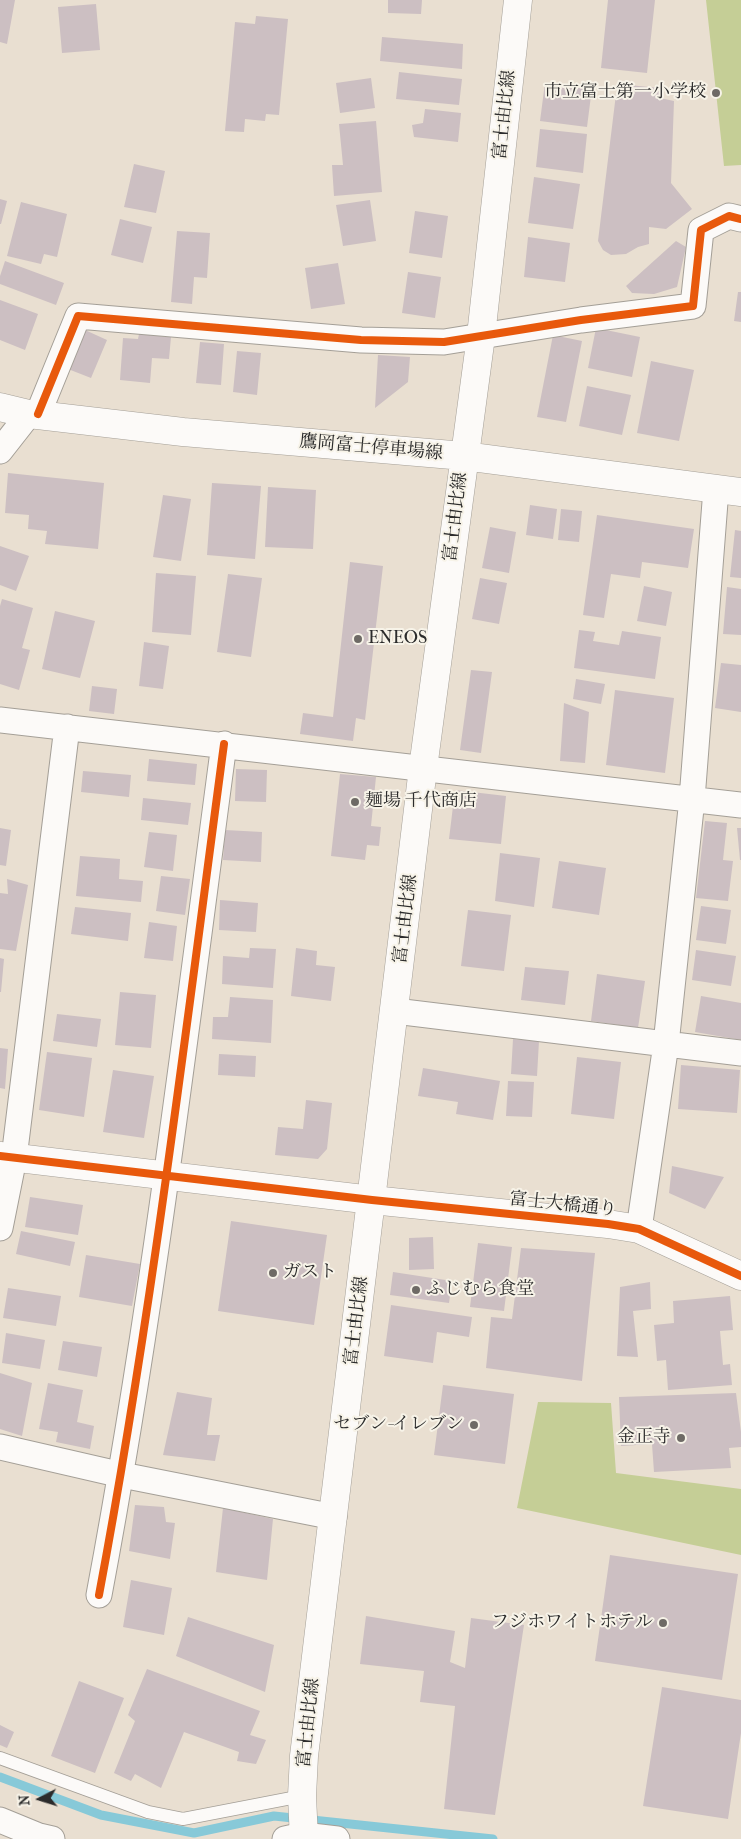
<!DOCTYPE html>
<html>
<head>
<meta charset="utf-8">
<style>
  body { margin:0 }
  #map { position:relative; width:741px; height:1839px; overflow:hidden; background:#e9dfd1; font-family:"IM FELL French Canon",serif }
  canvas { display:block }
  .north { position:absolute; left:15px; top:1774px; width:50px; height:50px; -webkit-text-stroke:4px #f7f3e8; paint-order:stroke; rotate:265deg; font-size:14px; font-weight:700; line-height:20px; text-align:center; color:#2b2b2b }
  .north::after { content:''; display:block; margin:auto; width:18px; height:22px; background:#2b2b2b; clip-path:polygon(50% 0,100% 100%,50% 72%,0 100%) }
</style>
</head>
<body>
<div id="map">
<canvas width="741" height="1839"></canvas>
<div class="north">N</div>
</div>
<script>
const c = document.querySelector('canvas').getContext('2d');
c.lineJoin = 'round';
function fill(path, color) { c.fillStyle = color; c.fill(path, 'evenodd'); }
function strokePath(path, color, width, dash) { c.strokeStyle = color; c.lineWidth = width; c.lineCap = dash ? 'butt' : 'round'; c.setLineDash(dash || []); c.stroke(path); }
function write(font, color, halo, rows, align = 'center') {
  c.font = font + ' "IM FELL French Canon","Noto Serif JP",serif'; c.lineWidth = 4; c.setLineDash([]); c.textBaseline = 'middle'; c.strokeStyle = halo; c.fillStyle = color; for (const [text, x, y, turn = 0] of rows) {
    c.save(); c.translate(x, y); c.rotate((+turn || 0) * Math.PI / 180); c.textAlign = isNaN(turn) ? turn : align; if (halo) c.strokeText(text, 0, 0); c.fillText(text, 0, 0); c.restore();
  }
}
fill(new Path2D(`
  M706,0H741V165L724,166Z
  M538,1402L611,1403L616,1473L741,1489V1555L517,1508Z`), '#c5ce96');
strokePath(new Path2D(`
  M0,1777L101,1815L194,1833L274,1816L493,1839`), '#87c9d8', 9);
fill(new Path2D(`
  M0,0H15L7,44L0,42Z
  M388,0H422L421,14L388,13Z
  M608,0H655L647,73L601,68Z
  M96,4L100,50L62,53L58,7Z
  M256,16L288,19L279,115L266,114L265,121L245,119L244,132L225,131L235,22L255,24Z
  M382,37L463,44L462,69L380,61Z
  M399,72L462,79L459,105L396,99Z
  M371,78L375,108L340,113L336,83Z
  M545,83L592,88L587,127L540,121Z
  M628,85L660,88V98L674,101L671,183L692,209L666,229L649,227V244L638,247L626,254L611,255L603,250L598,241L616,94L628,95Z
  M425,109L461,113L458,142L414,137L412,125L423,123Z
  M376,121L382,192L334,196L332,165H343L339,124Z
  M540,129L587,134L583,173L536,167Z
  M134,164L165,171L156,213L124,207Z
  M534,177L580,184L573,229L528,223Z
  M0,199L7,201L1,224H0Z
  M370,200L376,241L343,246L336,205Z
  M21,202L67,214L57,257L44,254L41,264L7,256Z
  M415,211L448,216L442,258L409,253Z
  M120,219L152,227L143,263L111,255Z
  M177,231L210,233L207,278L194,277L192,304L171,302Z
  M528,237L570,243L565,282L524,277Z
  M676,241L686,247L677,287L654,294L632,293L626,286Z
  M5,261L64,283L56,305L0,284V276Z
  M338,263L345,304L311,309L305,268Z
  M408,272L441,277L435,318L402,313Z
  M738,292H741V322L734,321Z
  M0,300L38,314L25,350L0,340Z
  M596,328L640,337L632,377L588,368Z
  M85,330L107,340L91,378L68,369Z
  M139,334L171,337L169,359L152,358L150,383L120,380L123,338L138,339Z
  M553,335L582,341L566,422L537,417Z
  M200,342L224,344L221,385L196,383Z
  M237,351L261,353L257,395L233,392Z
  M378,355L410,357L408,382L375,408Z
  M651,361L694,370L679,441L637,433Z
  M587,386L631,395L622,435L579,426Z
  M8,473L104,483L98,549L45,544L47,531L28,529L29,515L5,513Z
  M212,483L261,486L255,559L207,555Z
  M268,487L316,490L313,549L265,547Z
  M163,495L191,499L181,561L153,557Z
  M530,505L557,509L553,539L526,535Z
  M561,509L582,511L579,542L558,540Z
  M597,515L694,529L688,568L642,562L640,578L611,574L604,618L583,615Z
  M490,527L516,532L509,573L482,568Z
  M735,530L741,531V578L730,577Z
  M0,546L29,556L16,591L0,585Z
  M350,562L383,566L365,720L356,718L353,741L300,734L303,713L333,717Z
  M156,573L196,576L191,635L152,632Z
  M228,574L262,578L251,657L217,652Z
  M480,578L507,583L499,624L472,619Z
  M644,586L672,592L666,626L637,621Z
  M727,587L741,589V635L723,634Z
  M2,599L33,608L22,648L30,650L19,690L0,684V606Z
  M55,611L95,621L80,678L42,669Z
  M579,630L595,632L593,641L619,645L622,631L661,637L655,679L574,668Z
  M144,642L169,646L163,689L139,686Z
  M721,663L741,665V712L715,708Z
  M471,670L492,672L481,753L460,750Z
  M576,679L605,684L601,704L573,699Z
  M92,686L117,689L114,714L89,711Z
  M615,690L674,698L665,773L606,765Z
  M564,703L589,712L585,763L560,761Z
  M149,759L197,764L195,785L147,781Z
  M236,769L267,770L266,802L235,801Z
  M83,771L131,775L129,797L81,792Z
  M340,774L376,777L371,826L381,827L379,846L367,845L365,860L331,856Z
  M455,790L506,796L501,844L449,839Z
  M143,798L191,803L188,825L141,820Z
  M705,821L727,823L723,860L733,861L728,901L696,898Z
  M0,828L11,830L6,866L0,865Z
  M737,828H741V860H740Z
  M225,830L262,832L261,862L223,860Z
  M149,832L177,835L173,871L144,867Z
  M500,853L540,858L534,907L495,901Z
  M80,856L120,859L119,879L143,881L141,902L76,896Z
  M559,861L606,868L599,915L552,908Z
  M161,876L190,879L185,915L156,911Z
  M7,879L28,885L16,951L0,949V893L8,894Z
  M220,900L258,903L256,932L219,930Z
  M701,906L731,910L726,944L696,940Z
  M75,907L131,913L128,941L71,934Z
  M468,910L511,915L504,971L461,966Z
  M149,922L177,926L173,961L144,958Z
  M250,948L276,949L273,988L222,984L223,956L249,958Z
  M296,948L317,951L316,965L335,967L331,1001L291,996Z
  M696,950L736,956L731,986L692,980Z
  M0,958L4,959L1,992H0Z
  M525,967L569,971L565,1005L521,1000Z
  M597,974L645,981L638,1028L591,1021Z
  M120,992L156,995L151,1048L115,1045Z
  M701,996L741,1003V1040L695,1032Z
  M230,997L273,1000L271,1043L212,1039L213,1017H228Z
  M57,1014L101,1019L97,1047L53,1041Z
  M513,1039L539,1041L537,1076L511,1074Z
  M0,1048L8,1049L5,1089L0,1088Z
  M47,1052L92,1058L84,1117L39,1110Z
  M219,1054L256,1056L255,1077L218,1075Z
  M577,1057L621,1062L614,1119L571,1114Z
  M681,1065L740,1070L737,1113L678,1109Z
  M423,1068L500,1081L493,1120L456,1114L458,1102L418,1096Z
  M113,1070L154,1076L144,1138L103,1132Z
  M508,1081L534,1082L532,1117L506,1116Z
  M306,1100L332,1103L327,1149L318,1159L275,1155L278,1127L303,1129Z
  M672,1166L724,1177L705,1209L669,1193Z
  M30,1197L83,1205L78,1235L25,1227Z
  M231,1221L327,1235L314,1325L218,1311Z
  M21,1231L75,1242L70,1266L16,1254Z
  M433,1237L434,1269L409,1270V1238Z
  M478,1243L512,1247L504,1311L470,1307Z
  M521,1248L595,1253L582,1381L486,1368L491,1317L512,1319Z
  M86,1255L140,1264L132,1306L79,1297Z
  M393,1272L452,1281L449,1303L390,1295Z
  M650,1282L651,1309L633,1311L638,1357L617,1356L620,1287Z
  M8,1288L61,1296L56,1326L3,1318Z
  M730,1296L733,1330L720,1331L723,1365L730,1364L732,1385L668,1390L666,1360L657,1361L654,1325L674,1323L673,1301Z
  M391,1305L472,1317L469,1337L437,1332L433,1363L384,1356Z
  M6,1333L45,1340L40,1369L2,1363Z
  M63,1341L102,1347L97,1377L58,1370Z
  M0,1373L32,1383L22,1436L0,1429Z
  M48,1383L83,1390L77,1422L94,1426L90,1449L56,1442L58,1432L39,1429Z
  M443,1385L514,1394L505,1464L434,1455Z
  M177,1392L212,1398L207,1435H220L215,1461L163,1455Z
  M736,1393L741,1432V1447L729,1448L731,1468L654,1472L652,1444L621,1446L619,1397Z
  M135,1505L164,1507L166,1522L175,1523L170,1559L129,1551Z
  M223,1508L273,1519L267,1580L216,1572Z
  M610,1555L738,1574L722,1680L595,1661Z
  M131,1580L172,1588L164,1635L123,1627Z
  M366,1616L455,1631L450,1662L465,1668L471,1618L524,1625L495,1815L444,1809L455,1706L420,1702L424,1671L360,1664Z
  M188,1617L274,1645L265,1692L176,1656Z
  M147,1669L260,1711L250,1735L266,1740L256,1764L237,1761L239,1752L184,1732L161,1788L135,1774L131,1781L114,1773L135,1721L128,1715Z
  M79,1681L124,1698L95,1773L51,1756Z
  M662,1687L741,1700V1733L728,1819L643,1806Z
  M0,1725L14,1732L7,1748L0,1745Z`), '#ccbfc2');
const service = new Path2D(`
  M0,1758L148,1812L183,1819L302,1796`);
const minor = new Path2D(`
  M38,414L78,316L361,340L444,342L581,320L693,306L701,230L729,216L741,219
  M0,451L29,414
  M0,720L741,805
  M395,1011L741,1053
  M0,1228L14,1158L67,727
  M639,1229L666,1044L692,799L716,489
  M0,1447L122,1475L334,1517
  M99,1595C152,1313 186,1028 224,744
  M0,1820L39,1836L52,1839
  M285,1839L303,1835L337,1839`);
const tertiary = new Path2D(`
  M0,1156L372,1200L608,1224L639,1229L741,1276`);
const secondary = new Path2D(`
  M0,407L29,414L183,432L464,456L741,492
  M304,1839L302,1796L304,1756L423,768L481,336L518,0`);
strokePath(service, '#a49f97', 14);
strokePath(minor, '#a49f97', 27);
strokePath(tertiary, '#a49f97', 29);
strokePath(secondary, '#a49f97', 29);
strokePath(service, '#fcfaf8', 12);
strokePath(minor, '#fcfaf8', 25);
strokePath(tertiary, '#fcfaf8', 28);
strokePath(secondary, '#fcfaf8', 28);
strokePath(new Path2D(`
  M38,414L78,316L361,340L444,342L581,320L693,306L701,230L729,216L741,219
  M0,1156L372,1200L608,1224L639,1229L741,1276
  M99,1595C152,1313 186,1028 224,744`), '#e8590c', 8);
for (const [x, y, r, color] of [
  [716,93,5,"#6e6a65"],
  [358,639,5,"#6e6a65"],
  [355,802,5,"#6e6a65"],
  [273,1273,5,"#6e6a65"],
  [416,1290,5,"#6e6a65"],
  [474,1425,5,"#6e6a65"],
  [681,1438,5,"#6e6a65"],
  [663,1623,5,"#6e6a65"]
]) { const dot = new Path2D(); dot.arc(x, y, r, 0, 2 * Math.PI); c.fillStyle = color; c.fill(dot); strokePath(dot, '#f7f3e8', 2); }
write('18px', '#2b2b2b', '#f7f3e8', [
  ["市立富士第一小学校",706,93],
  ["ENEOS",368,639,"left"],
  ["麺場 千代商店",365,802,"left"],
  ["ガスト",283,1273,"left"],
  ["ふじむら食堂",426,1290,"left"],
  ["セブン-イレブン",464,1425],
  ["金正寺",671,1438],
  ["フジホワイトホテル",653,1623]
], 'right');
write('18px', '#2b2b2b', '#f7f3e8', [
  ["富士由比線",505,115,-84],
  ["鷹岡富士停車場線",371,448,5],
  ["富士由比線",456,517,-83],
  ["富士由比線",406,919,-83],
  ["富士大橋通り",563,1205,6],
  ["富士由比線",357,1321,-83],
  ["富士由比線",309,1723,-84]
]);
</script>
</body>
</html>
